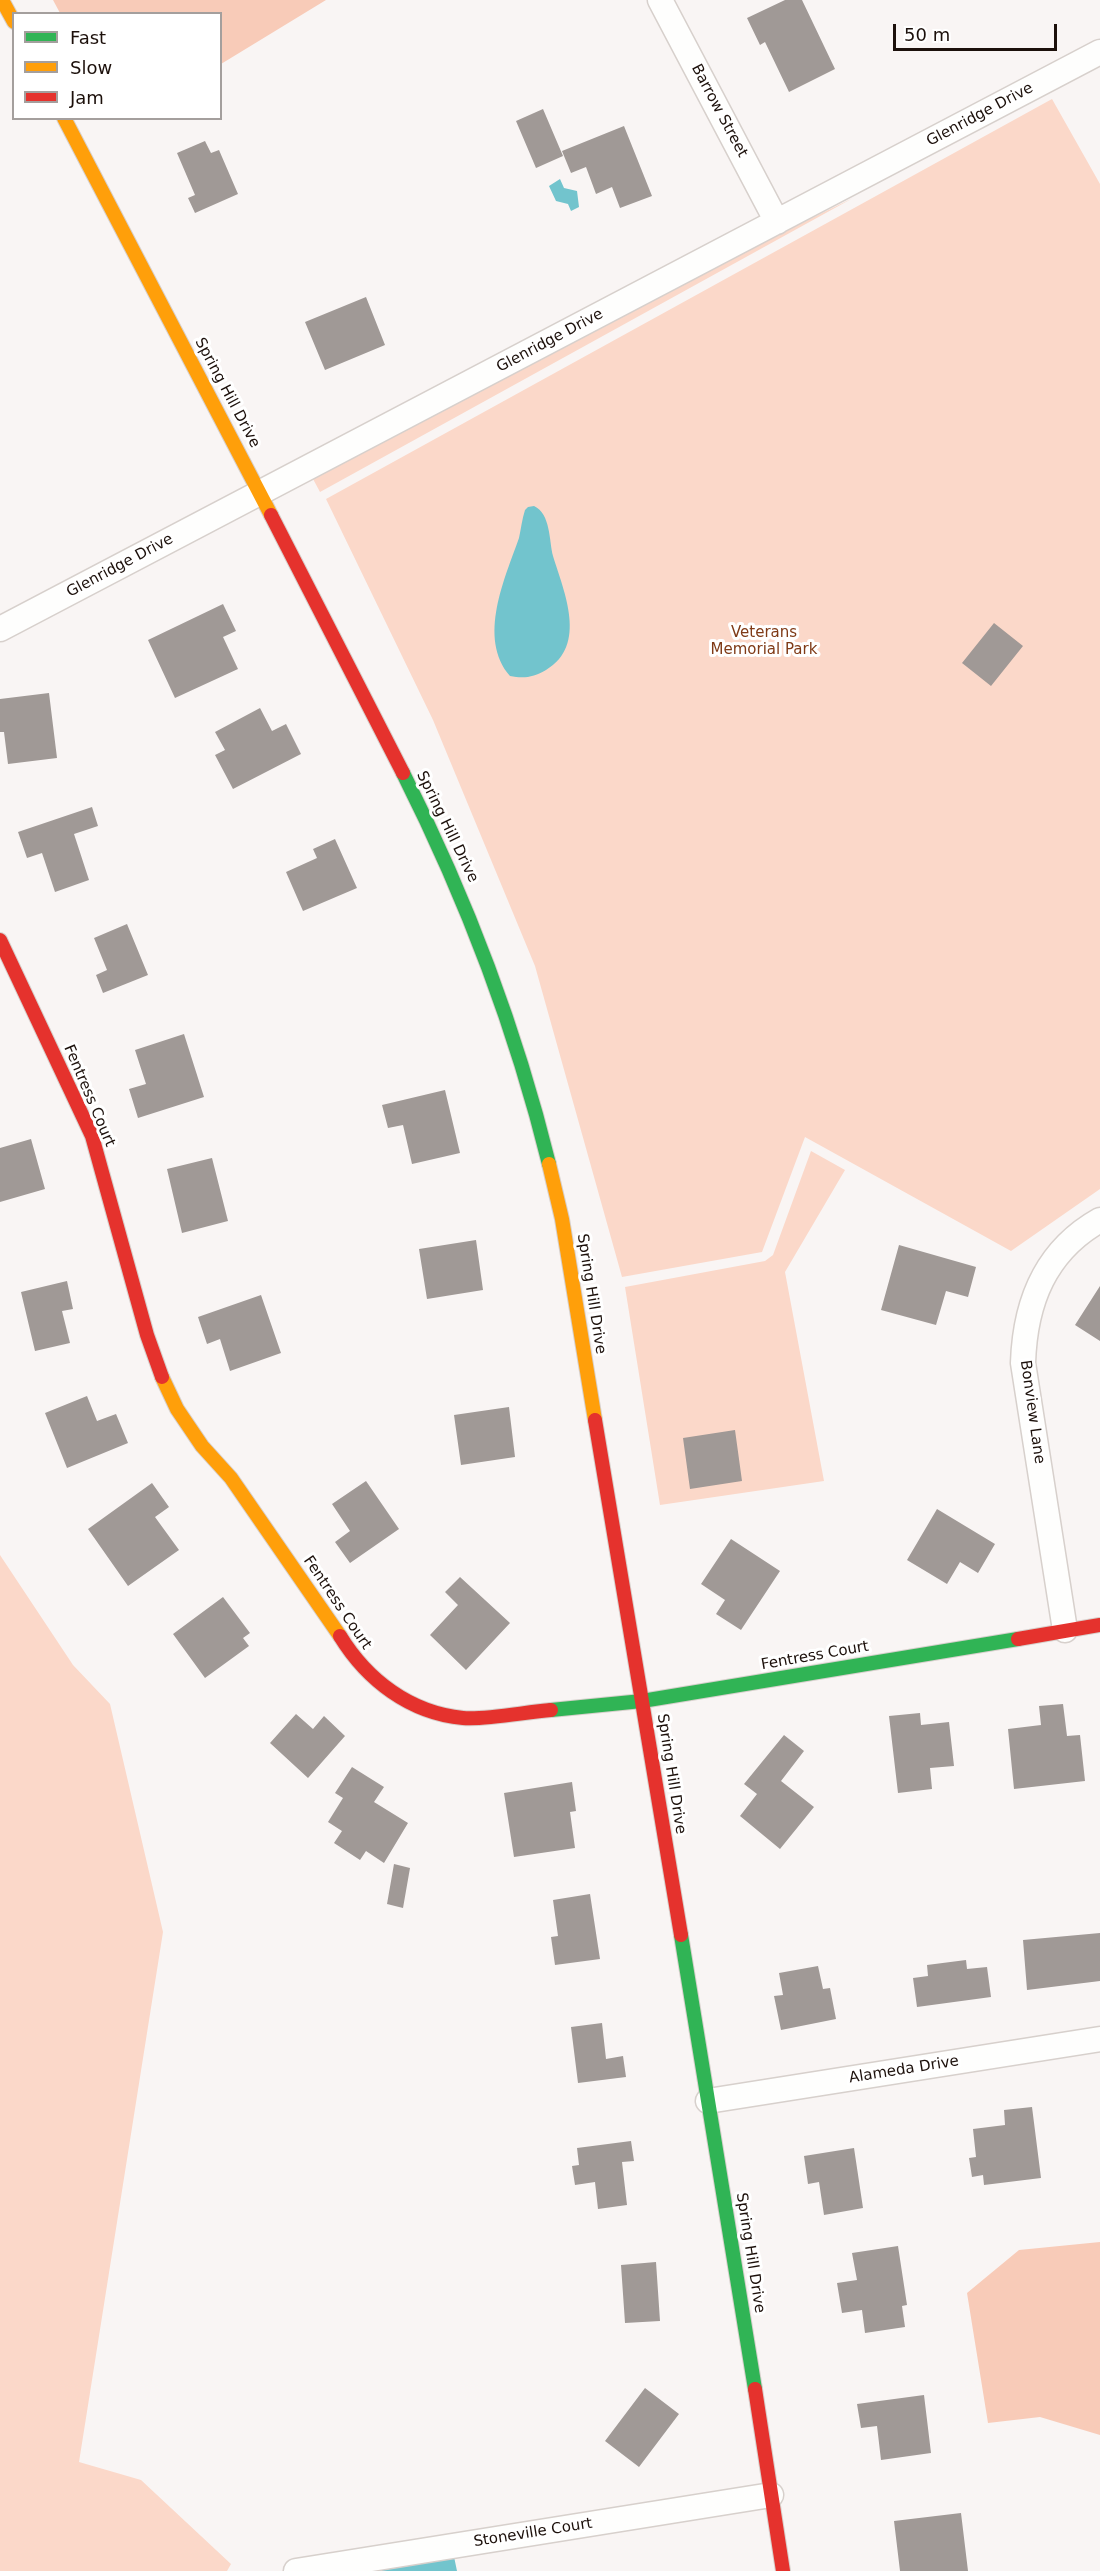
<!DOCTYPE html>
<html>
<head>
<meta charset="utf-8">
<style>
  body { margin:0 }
  #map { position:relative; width:1100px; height:2571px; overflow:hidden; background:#f9f5f4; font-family:"DejaVu Sans",sans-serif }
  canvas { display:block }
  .legend { position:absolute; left:12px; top:12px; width:210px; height:108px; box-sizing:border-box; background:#fff; border:2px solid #a49f9d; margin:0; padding:8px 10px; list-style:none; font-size:18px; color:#1c100b }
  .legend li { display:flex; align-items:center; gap:12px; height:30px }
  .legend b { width:30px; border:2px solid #a49f9d }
  .scale { position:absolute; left:893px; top:24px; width:164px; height:27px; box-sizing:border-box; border:3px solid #1c100b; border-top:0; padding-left:8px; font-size:18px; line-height:21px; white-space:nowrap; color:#1c100b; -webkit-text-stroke:4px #fff; paint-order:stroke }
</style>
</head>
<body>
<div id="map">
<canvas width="1100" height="2571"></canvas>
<ul class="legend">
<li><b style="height:8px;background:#30b455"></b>Fast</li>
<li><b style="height:8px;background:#ff9f0a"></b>Slow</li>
<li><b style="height:8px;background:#e5322d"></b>Jam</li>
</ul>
<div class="scale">50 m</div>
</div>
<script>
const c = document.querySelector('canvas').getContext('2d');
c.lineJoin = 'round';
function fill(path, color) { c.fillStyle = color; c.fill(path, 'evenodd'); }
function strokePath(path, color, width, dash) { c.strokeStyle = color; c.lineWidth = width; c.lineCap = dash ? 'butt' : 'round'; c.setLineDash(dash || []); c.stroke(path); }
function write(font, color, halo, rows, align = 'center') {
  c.font = font + ' "DejaVu Sans",sans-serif'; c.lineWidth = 6; c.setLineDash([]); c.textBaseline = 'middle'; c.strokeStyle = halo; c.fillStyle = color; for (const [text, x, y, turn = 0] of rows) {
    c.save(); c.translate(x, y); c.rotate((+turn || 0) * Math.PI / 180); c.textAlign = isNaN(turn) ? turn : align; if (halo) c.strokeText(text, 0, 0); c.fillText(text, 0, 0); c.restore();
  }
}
fill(new Path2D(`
  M1052,99L1100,184V1189L1011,1251L805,1137L762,1252L622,1277L535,966L433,720L326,499Z
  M853,198L320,492L305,464Z
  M811,1151L845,1170L785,1272L824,1481L660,1505L625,1287L765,1261L773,1255Z
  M0,1555L73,1665L110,1704L163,1932L79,2462L141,2480L231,2564L227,2571H0Z`), '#fbd8c9');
fill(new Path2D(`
  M53,0H326L221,64L220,14L60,13Z
  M1100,2242V2435L1040,2417L988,2423L967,2293L1019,2250Z`), '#f8cbb8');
fill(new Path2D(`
  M560,179L564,188L577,191L579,207L571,211L568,204L556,201L549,186Z
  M534,506C551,514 549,541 553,556C564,592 588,645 546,670C534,677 524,679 510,676C477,638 505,578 519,538C521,529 522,519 525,510L528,507Z
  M452,2547L457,2571H325Z`), '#72c4cd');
fill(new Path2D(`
  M785,0H802L835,69L789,92L765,42L760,45L747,18Z
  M543,109L563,156L536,168L516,121Z
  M624,126L652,196L620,208L612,187L596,194L586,167L571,173L562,151Z
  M205,141L211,153L219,150L238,194L195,213L188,198L195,195L177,153Z
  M366,297L385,345L325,370L305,322Z
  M223,604L236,631L223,637L238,669L175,698L148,640Z
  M994,623L1023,646L991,686L962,663Z
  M49,693L57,758L8,764L4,732H0V699Z
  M260,708L272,731L286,724L301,754L233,789L215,755L225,750L215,732Z
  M92,807L98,826L74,834L89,880L55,892L42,853L27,858L18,832Z
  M335,839L357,888L303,911L286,872L317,858L313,849Z
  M127,924L148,975L103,993L96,975L107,970L94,938Z
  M184,1034L204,1097L138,1118L129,1089L146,1084L135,1050Z
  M445,1090L460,1153L412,1164L403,1125L388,1128L382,1105Z
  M31,1139L45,1189L0,1202V1148Z
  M212,1158L228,1221L182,1233L167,1169Z
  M476,1240L483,1290L427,1299L419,1249Z
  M899,1245L976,1267L968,1297L946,1291L936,1325L881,1310Z
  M67,1281L73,1309L62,1311L70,1343L35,1351L21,1292Z
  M1100,1286V1341L1075,1325Z
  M261,1295L281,1353L230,1371L220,1339L207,1344L198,1317Z
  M87,1396L97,1421L116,1414L128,1443L67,1468L45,1413Z
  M509,1407L515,1457L461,1465L454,1415Z
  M735,1430L742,1481L690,1489L683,1438Z
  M366,1481L399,1529L350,1563L335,1542L350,1531L332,1504Z
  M152,1483L169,1507L155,1517L179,1550L128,1586L88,1529Z
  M937,1509L995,1544L978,1573L960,1562L947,1584L907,1560Z
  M731,1539L780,1571L741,1630L716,1614L725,1600L701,1584Z
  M460,1577L510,1623L466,1670L430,1635L458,1605L445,1592Z
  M223,1597L250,1633L243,1638L249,1646L205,1678L173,1634Z
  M1063,1704L1067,1736L1080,1735L1085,1781L1014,1789L1008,1729L1041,1725L1039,1706Z
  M920,1713L921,1725L949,1722L954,1766L930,1768L932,1789L898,1793L889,1716Z
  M296,1714L313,1729L324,1716L345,1736L308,1778L270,1743Z
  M784,1735L804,1751L781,1781L814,1807L780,1849L740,1816L757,1794L744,1784Z
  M352,1767L384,1787L374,1802L408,1823L384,1863L366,1851L360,1860L334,1843L342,1831L328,1822L343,1798L335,1793Z
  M572,1782L576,1811L570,1812L575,1848L514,1857L504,1793Z
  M394,1864L410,1868L403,1908L387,1904Z
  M590,1894L600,1959L555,1965L551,1937L558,1936L553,1900Z
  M1100,1933V1981L1027,1990L1023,1940Z
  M966,1960L967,1969L987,1967L991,1997L917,2007L913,1978L928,1976L927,1965Z
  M818,1966L823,1989L830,1988L836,2019L781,2030L774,1996L783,1995L779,1973Z
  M602,2023L606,2059L623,2056L626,2077L578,2083L571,2027Z
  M1032,2107L1041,2178L984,2185L983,2175L972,2177L969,2158L976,2157L973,2129L1005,2125L1004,2110Z
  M631,2141L634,2161L622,2162L627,2205L598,2209L595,2182L575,2185L572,2166L579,2165L577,2148Z
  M854,2148L863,2208L824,2215L819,2182L808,2184L804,2156Z
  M898,2246L907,2305L902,2306L905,2327L865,2333L862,2310L842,2313L837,2283L857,2280L852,2253Z
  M656,2262L660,2321L625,2323L621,2265Z
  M645,2388L679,2414L639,2467L605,2441Z
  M924,2395L931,2453L881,2460L877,2426L861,2428L857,2404Z
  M961,2513L968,2571H900L894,2521Z`), '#a09996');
const street = new Path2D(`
  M660,0L777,222
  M0,629L1100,52
  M1065,1630L1023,1363C1025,1302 1045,1251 1100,1220
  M708,2101L1100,2039
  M296,2571L771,2495`);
const fast = new Path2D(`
  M403,773C467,900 515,1026 549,1164
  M551,1710L642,1701L1018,1639
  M681,1935L755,2389`);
const slow = new Path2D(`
  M2,0L14,22
  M64,118L271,515
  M549,1164L562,1219L595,1420
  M162,1377L177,1409L202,1446L231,1478L340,1636`);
const jam = new Path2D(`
  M271,515L403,773
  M0,940L92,1136L147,1335L162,1377
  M595,1420L681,1935
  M340,1636C367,1680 410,1713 463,1718C487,1720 525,1712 551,1710
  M1018,1639L1100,1625
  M755,2389L783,2571`);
strokePath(street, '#d7d0cc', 27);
strokePath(fast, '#d7d0cc', 16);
strokePath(slow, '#d7d0cc', 16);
strokePath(jam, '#d7d0cc', 16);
strokePath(street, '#fefefd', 24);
strokePath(fast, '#30b455', 14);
strokePath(slow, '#ff9f0a', 14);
strokePath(jam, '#e5322d', 14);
write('15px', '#1c100b', '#fff', [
  ["Barrow Street",719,111,62],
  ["Glenridge Drive",980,115,-28],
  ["Glenridge Drive",550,341,-28],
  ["Spring Hill Drive",227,393,62],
  ["Glenridge Drive",120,566,-28],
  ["Spring Hill Drive",447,827,64],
  ["Fentress Court",89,1096,67],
  ["Spring Hill Drive",591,1294,81],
  ["Bonview Lane",1032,1412,82],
  ["Fentress Court",337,1603,56],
  ["Fentress Court",815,1656,-10],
  ["Spring Hill Drive",671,1774,81],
  ["Alameda Drive",904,2070,-9],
  ["Spring Hill Drive",750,2253,81],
  ["Stoneville Court",533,2533,-9]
]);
write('15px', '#7f3a16', '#fff', [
  ["Veterans",764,633],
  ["Memorial Park",764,650]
]);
</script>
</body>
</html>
